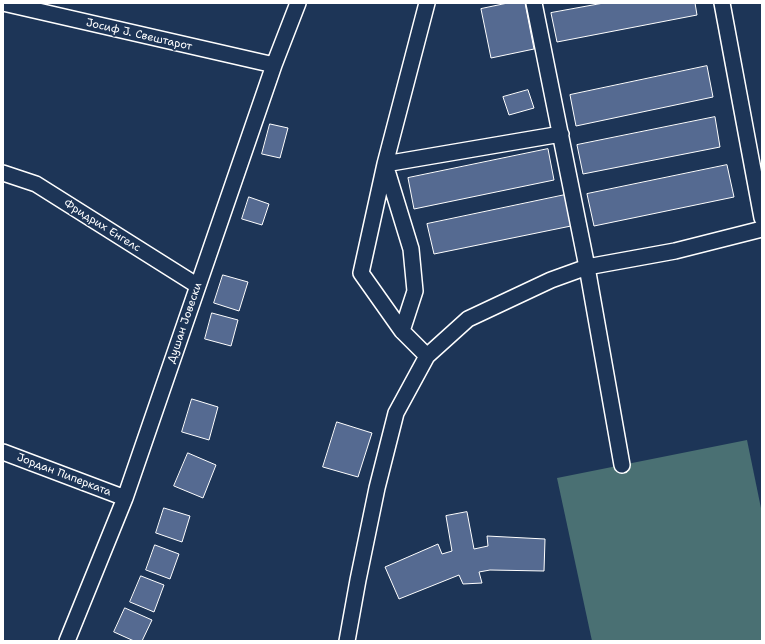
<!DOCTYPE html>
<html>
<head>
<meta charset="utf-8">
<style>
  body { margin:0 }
  #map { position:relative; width:765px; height:644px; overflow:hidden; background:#1d3557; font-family:"Shantell Sans",sans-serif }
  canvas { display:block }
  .frame { position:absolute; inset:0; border:4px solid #fff; pointer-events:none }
</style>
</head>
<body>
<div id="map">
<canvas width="765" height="644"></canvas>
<div class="frame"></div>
</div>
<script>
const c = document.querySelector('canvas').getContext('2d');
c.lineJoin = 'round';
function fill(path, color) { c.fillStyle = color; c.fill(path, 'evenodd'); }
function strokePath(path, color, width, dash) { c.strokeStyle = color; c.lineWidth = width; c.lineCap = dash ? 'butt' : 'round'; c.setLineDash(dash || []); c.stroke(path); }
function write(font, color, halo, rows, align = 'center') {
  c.font = font + ' "Shantell Sans",sans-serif'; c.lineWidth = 3.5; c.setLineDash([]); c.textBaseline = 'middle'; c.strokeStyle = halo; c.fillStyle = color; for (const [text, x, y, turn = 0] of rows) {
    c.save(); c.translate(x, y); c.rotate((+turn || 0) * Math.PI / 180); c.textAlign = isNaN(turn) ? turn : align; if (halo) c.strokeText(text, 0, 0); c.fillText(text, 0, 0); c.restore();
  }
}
fill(new Path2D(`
  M747,440L762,513V641H592L557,478Z`), '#4a7073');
const building = new Path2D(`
  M508,3H525L534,49L491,58L481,9Z
  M604,3H695L697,15L557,42L551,13Z
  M707,66L713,97L576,126L570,95Z
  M528,90L534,108L509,115L503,97Z
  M715,117L720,147L583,174L577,145Z
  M270,124L288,128L280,158L262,154Z
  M548,149L554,180L414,209L408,178Z
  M727,165L734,197L594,226L587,194Z
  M565,195L571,226L434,254L427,224Z
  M249,197L269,204L262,225L242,219Z
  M223,275L248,282L239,311L214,303Z
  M212,313L238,320L231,346L205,339Z
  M192,399L218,407L209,440L182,432Z
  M337,422L372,433L358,477L323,467Z
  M188,453L216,465L203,498L174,486Z
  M164,508L190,516L182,542L156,533Z
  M467,512L474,549L488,546L487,536L545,539L544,571L490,570L479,572L482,583L463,584L459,575L399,599L385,567L438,544L442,554L452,551L446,516Z
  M155,545L179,554L170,579L146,570Z
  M141,576L164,585L154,612L130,602Z
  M125,608L152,620L142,641H134L114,632Z`);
fill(building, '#556a91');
strokePath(building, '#fff', 1);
const minor = new Path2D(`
  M3,3L274,65
  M427,3L385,164L361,273L402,331L427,356
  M534,3L587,267L622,465
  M722,3L762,218
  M3,173L36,184L198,286
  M402,331L415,291L411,249L385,164L561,134
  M3,452L125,498
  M67,641L125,498L274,65L298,3
  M347,641L358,580L377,488L396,413L427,356L468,319L551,280L587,267L675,251L762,229`);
strokePath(minor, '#fff', 18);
strokePath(minor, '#1d3557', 15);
write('11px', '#fff', '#1d3557', [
  ["Јосиф Ј. Свештарот",139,35,13],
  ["Фридрих Енгелс",102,226,32],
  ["Душан Јовески",185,323,-71],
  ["Јордан Пиперката",64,475,21]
]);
</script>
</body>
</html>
